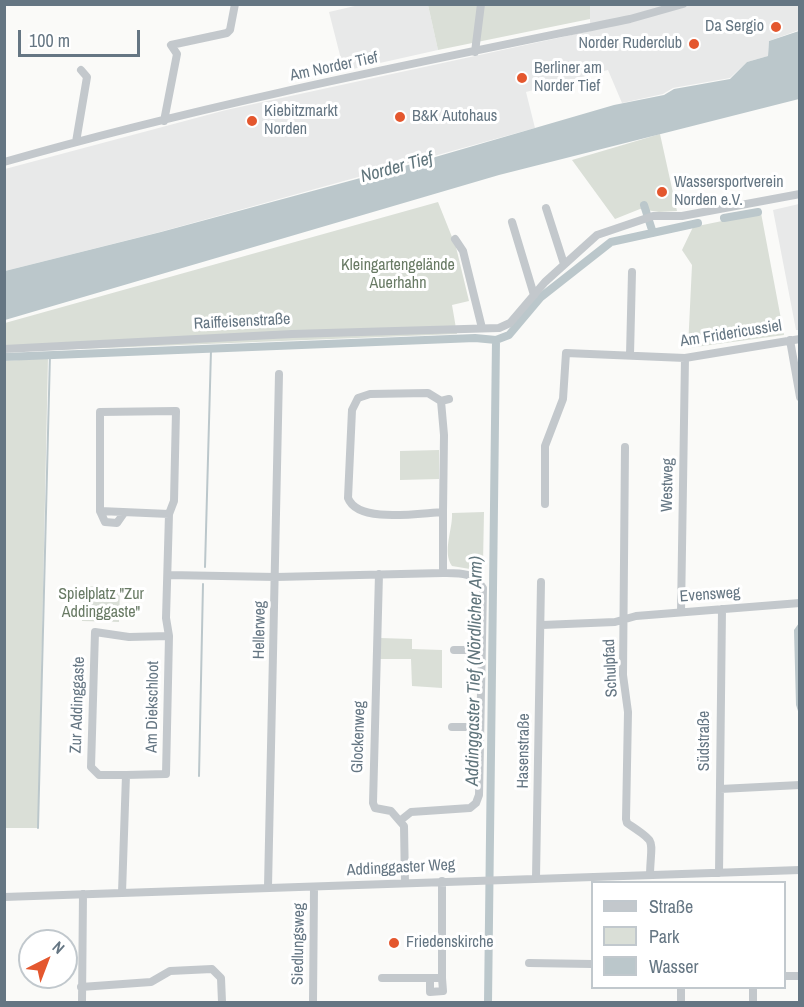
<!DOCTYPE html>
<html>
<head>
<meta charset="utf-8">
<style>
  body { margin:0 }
  #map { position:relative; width:804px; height:1007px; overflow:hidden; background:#fafaf8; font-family:"Archivo Narrow",sans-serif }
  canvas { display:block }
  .frame { position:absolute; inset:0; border:6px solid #657683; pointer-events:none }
  .legend { position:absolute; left:591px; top:881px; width:195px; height:108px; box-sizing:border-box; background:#fff; border:2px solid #c1c8cd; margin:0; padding:8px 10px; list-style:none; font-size:18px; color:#657683 }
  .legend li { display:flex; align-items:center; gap:12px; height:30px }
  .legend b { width:30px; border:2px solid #c1c8cd }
  .north { position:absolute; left:18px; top:929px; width:60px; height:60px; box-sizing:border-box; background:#fff; border:2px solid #c1c8cd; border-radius:50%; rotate:42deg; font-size:16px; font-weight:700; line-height:24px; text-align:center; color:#657683 }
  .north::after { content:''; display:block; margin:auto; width:21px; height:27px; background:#e4572e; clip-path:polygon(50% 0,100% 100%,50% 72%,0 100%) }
  .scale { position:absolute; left:18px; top:30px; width:122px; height:27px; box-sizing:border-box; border:3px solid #657683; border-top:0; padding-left:8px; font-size:18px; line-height:21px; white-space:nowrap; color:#657683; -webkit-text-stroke:4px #fff; paint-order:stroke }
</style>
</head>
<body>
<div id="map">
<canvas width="804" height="1007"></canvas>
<div class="frame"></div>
<ul class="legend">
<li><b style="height:8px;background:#c3c8cc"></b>Straße</li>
<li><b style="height:16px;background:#dadfd7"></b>Park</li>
<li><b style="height:16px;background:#bbc7cb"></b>Wasser</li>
</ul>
<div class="north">N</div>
<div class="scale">100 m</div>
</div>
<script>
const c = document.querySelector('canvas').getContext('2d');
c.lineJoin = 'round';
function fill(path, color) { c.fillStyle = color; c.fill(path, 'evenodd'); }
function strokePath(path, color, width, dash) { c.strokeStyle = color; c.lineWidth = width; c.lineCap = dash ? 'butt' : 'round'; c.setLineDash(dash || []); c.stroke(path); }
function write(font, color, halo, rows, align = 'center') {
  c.font = font + ' "Archivo Narrow",sans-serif'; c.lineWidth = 6; c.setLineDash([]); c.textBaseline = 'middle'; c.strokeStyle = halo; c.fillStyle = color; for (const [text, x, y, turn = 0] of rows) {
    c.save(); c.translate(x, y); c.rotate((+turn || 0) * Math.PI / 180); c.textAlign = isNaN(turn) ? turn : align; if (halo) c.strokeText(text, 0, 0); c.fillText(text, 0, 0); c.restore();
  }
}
fill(new Path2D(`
  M359,5H428L438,50L344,71L329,12Z
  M590,5H799V30L769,41L768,56L747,62L730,78L673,88L663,94L622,103L608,70L526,92L535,128L160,232L5,271V169L226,110L590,31Z
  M799,204L800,330H796L773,210Z`), '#e8e9e9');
fill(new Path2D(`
  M428,5H590V19L438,50Z
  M660,134L677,211L659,212L640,209L615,219L572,160Z
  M438,202L456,247L469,301L452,305L457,334L5,352V323Z
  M761,213L784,335L688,348L692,265L682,250L693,227Z
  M48,358L38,828H5V361Z
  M439,450V479L400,480V451Z
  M484,512L483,564L476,570L452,566C442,552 453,529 452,513Z
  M83,586L120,588L119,622L82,621Z
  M380,638L412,639V649L442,650V688L412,686L411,659H380Z`), '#dadfd7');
fill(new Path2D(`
  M799,31V99L499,175L5,320V271L161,232L401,167L614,105L664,95L674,89L730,79L747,62L768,56L769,41Z
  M799,623H800L799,714L796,705L794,630Z`), '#bbc7cb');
strokePath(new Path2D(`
  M205,567L211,350
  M199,776L203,584
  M38,828L50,354`), '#bbc7cb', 2);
strokePath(new Path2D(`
  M644,205L653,233
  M724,218L758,212
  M496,340L509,335L541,297L611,242L698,223
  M4,357L475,338L496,340L488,1002`), '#bbc7cb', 8);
strokePath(new Path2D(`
  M475,52L481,4
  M164,121L177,54L171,45L227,33L230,30L235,4
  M76,142L87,77L81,70
  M4,162C210,103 421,62 630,19L683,4
  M546,208L564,264
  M512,222L534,295
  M455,239L463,251L482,328
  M790,340L800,397
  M4,349L292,334L499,328L510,323L545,282L597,235L653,216H682L800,194
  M630,355L632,272
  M441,401L428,393L370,394L358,398L352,410L348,498C358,524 419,513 443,512V573
  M625,447L623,675L628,712L626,819L627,823C658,844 651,837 650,874
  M545,504V446L563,399L566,353L685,358L800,339
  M100,511L169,514
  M443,512L444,435L441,401L449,399
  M379,574L373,803L375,808L391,811L404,826L405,883
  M168,575L276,577L443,573C461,573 473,572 483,588L479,795L476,803L470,808L411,812L401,820
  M681,612L685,358
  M542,625L615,622L636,616L800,603
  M454,650H481
  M452,727H480
  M126,775L166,774L169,636
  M720,789L800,785
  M719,873L722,609
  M536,878L541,582
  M268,887L279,374
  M122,893L126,775H99L91,767L95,632L129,637L169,636L166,618L169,514L174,501L176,411L100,412V511L105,522L117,523L124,513
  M4,897L800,870
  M529,963L592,964
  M784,976H800
  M382,978H442V881
  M430,978V992L443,991L442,978
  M81,987L151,982L170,971L212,969L221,978L222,1002
  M82,1002L83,894
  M313,1002L314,887
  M681,1002V988
  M753,1002V988`), '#c3c8cc', 8);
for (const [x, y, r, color] of [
  [776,27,6,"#e4572e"],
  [694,44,6,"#e4572e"],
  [522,78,6,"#e4572e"],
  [400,117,6,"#e4572e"],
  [252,121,6,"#e4572e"],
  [662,192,6,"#e4572e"],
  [394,943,6,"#e4572e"]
]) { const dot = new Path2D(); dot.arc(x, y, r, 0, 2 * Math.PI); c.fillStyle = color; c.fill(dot); strokePath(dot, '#fff', 2); }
write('16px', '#657683', '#fff', [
  ["Da Sergio",764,27,"right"],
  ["Norder Ruderclub",682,44,"right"],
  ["Berliner am",534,69],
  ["Norder Tief",534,87],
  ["Kiebitzmarkt",264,112],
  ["Norden",264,130],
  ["B&K Autohaus",412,117],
  ["Wassersportverein",674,183],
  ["Norden e.V.",674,201],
  ["Friedenskirche",406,943]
], 'left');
write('16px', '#657683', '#fff', [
  ["Am Norder Tief",334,67,-12],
  ["Raiffeisenstraße",242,322,-3],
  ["Am Fridericussiel",731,334,-9],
  ["Westweg",668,485,-89],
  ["Evensweg",710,595,-4],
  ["Hellerweg",260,630,-89],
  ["Schulpfad",611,668,-93],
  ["Zur Addinggaste",78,705,-88],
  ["Am Diekschloot",153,707,-89],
  ["Glockenweg",359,737,-88],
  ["Südstraße",705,741,-90],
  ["Hasenstraße",524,751,-89],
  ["Addinggaster Weg",401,868,-3],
  ["Siedlungsweg",299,944,-89]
]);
write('16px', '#687a64', '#fff', [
  ["Kleingartengelände",398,266],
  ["Auerhahn",398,284],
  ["Spielplatz \"Zur",101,595],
  ["Addinggaste\"",101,613]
]);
write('italic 18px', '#60757c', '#fff', [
  ["Norder Tief",397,168,-15],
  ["Addinggaster Tief (Nördlicher Arm)",475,671,-89]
]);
</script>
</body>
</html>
